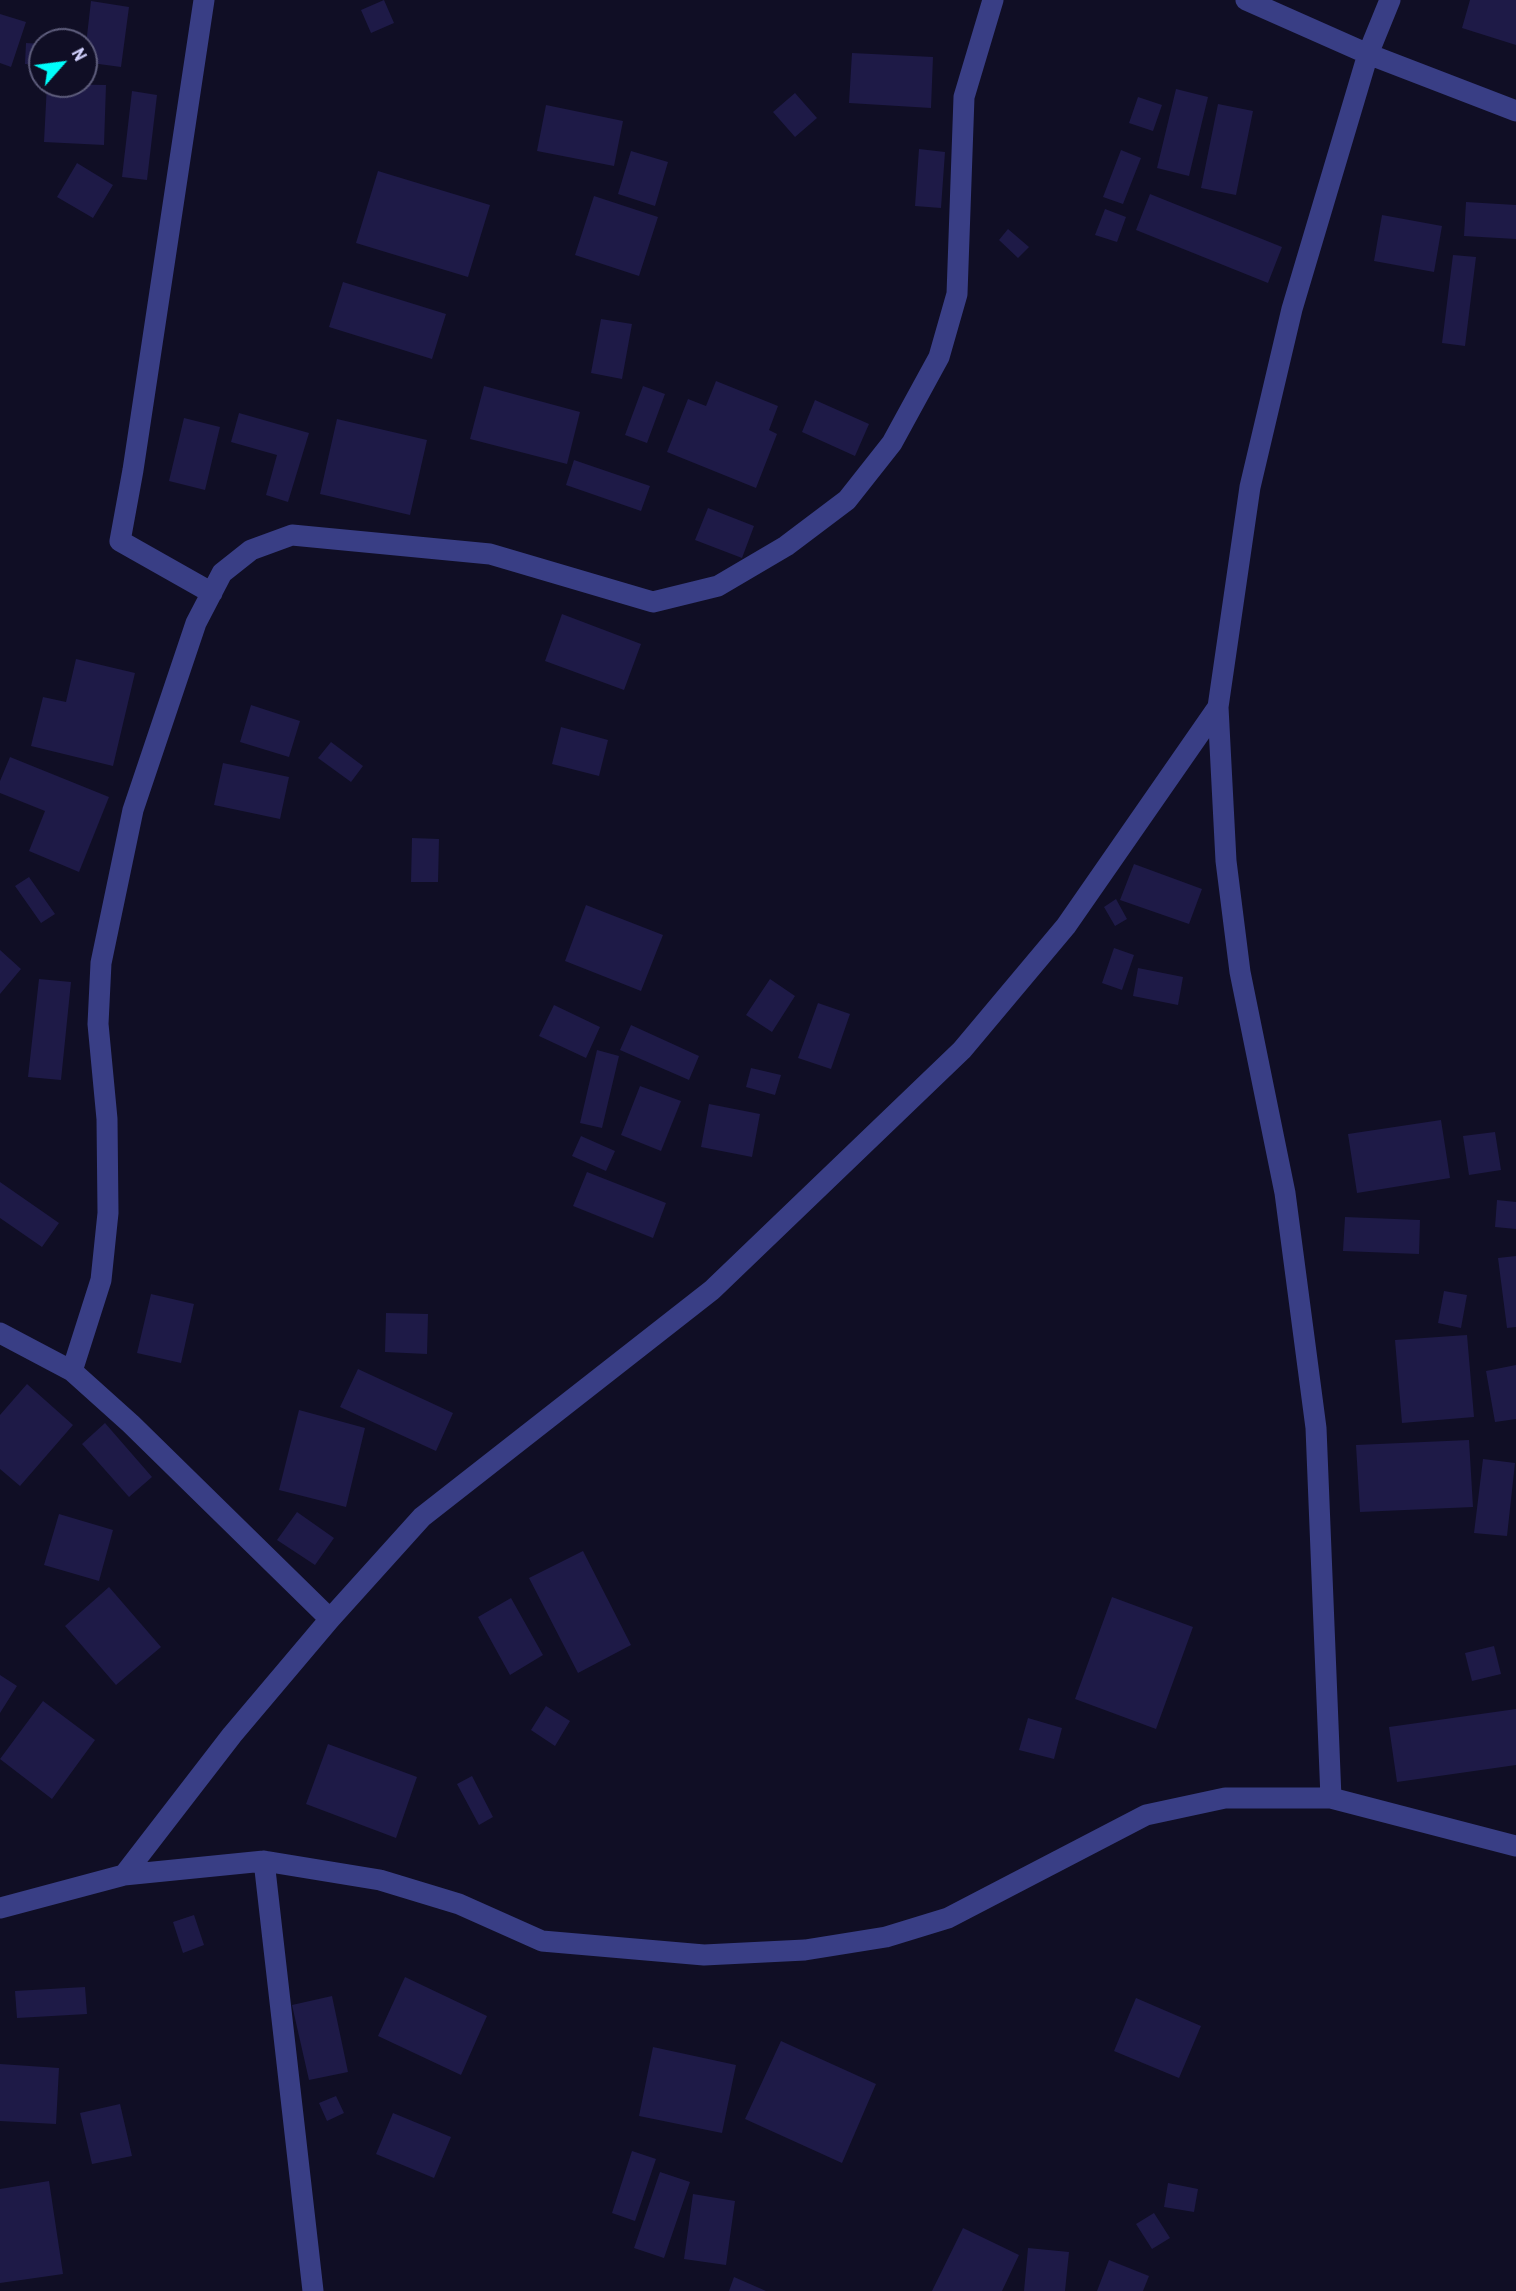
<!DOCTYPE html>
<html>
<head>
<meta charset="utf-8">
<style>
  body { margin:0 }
  #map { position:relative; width:1516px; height:2291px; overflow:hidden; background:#100e25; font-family:"Archivo Narrow",sans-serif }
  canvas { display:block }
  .north { position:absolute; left:28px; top:28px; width:70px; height:70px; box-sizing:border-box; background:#100e25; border:2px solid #5e5d7c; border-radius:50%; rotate:62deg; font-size:19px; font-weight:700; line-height:28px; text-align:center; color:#d3d3ff }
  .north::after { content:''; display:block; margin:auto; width:24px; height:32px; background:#00fefb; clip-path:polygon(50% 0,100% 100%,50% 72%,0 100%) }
</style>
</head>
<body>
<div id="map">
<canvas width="1516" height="2291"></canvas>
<div class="north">N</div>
</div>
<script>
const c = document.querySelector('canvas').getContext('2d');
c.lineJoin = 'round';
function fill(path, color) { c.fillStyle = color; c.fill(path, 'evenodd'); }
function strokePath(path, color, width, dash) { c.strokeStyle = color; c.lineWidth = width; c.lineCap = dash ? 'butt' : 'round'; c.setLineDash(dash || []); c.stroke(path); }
fill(new Path2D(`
  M384,0L394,23L371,33L361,10Z
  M1470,0H1516V45L1462,28Z
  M91,1L129,7L121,67L84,62Z
  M0,14L26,22L11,67L0,63Z
  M26,43L42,44V65L25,64Z
  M852,53L933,57L931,108L849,103Z
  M47,84L106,85L104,145L44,142Z
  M1176,89L1208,97L1189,176L1157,168Z
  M132,91L157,95L147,180L122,177Z
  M795,93L817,118L795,137L773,112Z
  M1138,97L1162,105L1153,131L1129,123Z
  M1218,104L1253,111L1236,195L1201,188Z
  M546,105L623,121L614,166L537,151Z
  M919,149L945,152L941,208L915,206Z
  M1121,150L1141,158L1123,204L1103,197Z
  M631,151L668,162L655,206L618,194Z
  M77,163L113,185L93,218L57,197Z
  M378,171L490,205L468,277L356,243Z
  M1150,194L1282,247L1268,283L1136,230Z
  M594,196L658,217L639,276L575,255Z
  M1466,202L1516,205V239L1464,236Z
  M1105,209L1126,217L1117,242L1095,235Z
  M1382,215L1442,226L1434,272L1374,261Z
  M1008,229L1029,247L1018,258L999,240Z
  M1453,255L1476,257L1465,346L1442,343Z
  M343,282L446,314L432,359L329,327Z
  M601,319L632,324L622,379L591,373Z
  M716,381L778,406L769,430L777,434L756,488L667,452L688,399L706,406Z
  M484,386L580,412L567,464L470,439Z
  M643,386L665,394L647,443L625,435Z
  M815,400L869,424L855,456L802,432Z
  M239,413L309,433L288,502L266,495L277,455L231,442Z
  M184,418L220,427L205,490L169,481Z
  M337,419L427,440L410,515L320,494Z
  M574,460L650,486L641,511L566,485Z
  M708,508L754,526L742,558L695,540Z
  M562,614L641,644L624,690L545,661Z
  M76,659L135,673L113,766L31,746L43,697L66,702Z
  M251,705L300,721L289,757L240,742Z
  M561,727L608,740L599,776L552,764Z
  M331,742L363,766L351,782L318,758Z
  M10,757L109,797L79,872L29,851L45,811L0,793V781Z
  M223,763L289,777L280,819L214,805Z
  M412,838L439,839L438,882H411Z
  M1134,864L1202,889L1189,924L1120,900Z
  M29,877L55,914L41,923L15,886Z
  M1116,899L1127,919L1115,926L1104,907Z
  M586,905L663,935L641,991L565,961Z
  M1114,948L1134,955L1122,990L1102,983Z
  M0,950L21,969L0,994Z
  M1138,968L1183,977L1178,1005L1133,996Z
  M39,979L71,982L61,1080L28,1077Z
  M770,979L795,996L772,1032L746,1015Z
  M818,1003L850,1014L831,1069L798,1058Z
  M554,1005L600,1027L586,1058L539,1036Z
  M631,1025L699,1056L689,1080L620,1050Z
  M597,1050L619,1056L602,1128L580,1123Z
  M751,1068L781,1075L775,1095L746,1087Z
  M640,1086L681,1101L661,1151L621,1135Z
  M709,1104L760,1114L752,1157L701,1147Z
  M1441,1120L1450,1178L1357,1193L1348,1134Z
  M1495,1132L1501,1170L1469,1175L1463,1136Z
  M581,1136L615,1151L606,1171L572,1156Z
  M587,1172L666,1203L653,1238L573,1206Z
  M0,1182L59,1223L42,1247L0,1218Z
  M1497,1200L1516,1202V1229L1495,1227Z
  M1345,1217L1420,1220L1419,1254L1343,1251Z
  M1516,1256V1327L1507,1328L1498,1258Z
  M1444,1291L1467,1295L1461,1328L1438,1323Z
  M151,1294L194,1304L181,1363L137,1353Z
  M386,1313L428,1314L427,1354L385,1352Z
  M1467,1335L1474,1417L1402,1423L1395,1340Z
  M1516,1365V1419L1495,1422L1486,1371Z
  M358,1369L453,1413L436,1451L340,1407Z
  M27,1384L73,1425L20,1486L0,1469V1415Z
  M299,1410L365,1428L346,1507L279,1490Z
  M105,1423L152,1477L129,1497L82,1444Z
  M1469,1440L1473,1507L1360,1512L1356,1445Z
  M1483,1459L1515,1463L1507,1536L1474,1533Z
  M297,1512L334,1538L315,1565L277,1540Z
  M59,1514L113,1530L99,1581L44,1565Z
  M583,1551L631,1645L578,1673L529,1578Z
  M109,1587L161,1647L116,1685L65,1626Z
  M1112,1597L1193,1627L1156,1729L1075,1699Z
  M511,1598L543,1655L510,1675L478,1617Z
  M1494,1646L1501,1674L1472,1681L1465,1653Z
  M0,1675L17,1686L0,1713Z
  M43,1701L95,1740L52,1799L0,1759Z
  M546,1706L570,1721L555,1746L531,1730Z
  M1516,1709V1765L1397,1782L1389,1727Z
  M1028,1718L1062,1728L1054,1759L1019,1750Z
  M328,1744L417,1777L396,1838L306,1804Z
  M472,1776L493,1817L479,1825L457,1784Z
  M194,1915L204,1945L183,1953L173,1922Z
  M405,1977L487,2016L461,2075L378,2036Z
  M85,1987L87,2014L17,2018L15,1991Z
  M332,1996L348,2072L309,2080L292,2005Z
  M1136,1998L1201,2026L1179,2078L1114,2051Z
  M781,2041L876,2084L842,2163L745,2119Z
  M653,2047L736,2065L722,2133L639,2116Z
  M0,2064L59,2068L56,2124L0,2121Z
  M336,2096L344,2113L327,2121L319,2103Z
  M120,2104L132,2156L92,2164L80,2113Z
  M393,2113L451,2137L434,2178L376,2154Z
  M632,2151L656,2159L635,2221L612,2213Z
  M660,2172L690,2182L664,2258L634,2248Z
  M49,2181L63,2274L0,2283V2189Z
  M1168,2183L1198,2189L1194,2212L1164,2207Z
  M693,2194L735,2201L726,2265L684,2259Z
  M1154,2213L1170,2238L1152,2249L1136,2224Z
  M963,2228L1019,2255L1002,2291H932Z
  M1028,2248L1069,2252L1065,2291H1024Z
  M1109,2260L1149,2276L1143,2291H1097Z
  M734,2277L766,2291H729Z`), '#1e1a47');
strokePath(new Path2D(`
  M204,0L133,470L120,541L212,593
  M1246,0L1368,54L1516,111
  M0,1333L72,1371
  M330,1619L131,1424L72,1371L101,1280L108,1213L107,1119L98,1024L101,963L133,810L196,623L222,573L251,550L292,535L490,554L653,602L718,586L786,546L847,500L892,443L939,357L957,294L964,97L993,0
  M1331,1798L1316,1428L1285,1193L1240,972L1226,861L1218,707L1250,487L1292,309L1368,54L1390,0
  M264,1861L313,2291
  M124,1875L232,1735L330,1619L422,1517L712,1290L962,1050L1066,926L1218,707
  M0,1908L124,1875L264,1861L380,1880L459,1904L542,1941L704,1955L805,1950L886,1937L948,1918L1146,1815L1225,1798H1331L1516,1846`), '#393e85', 21);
</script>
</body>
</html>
